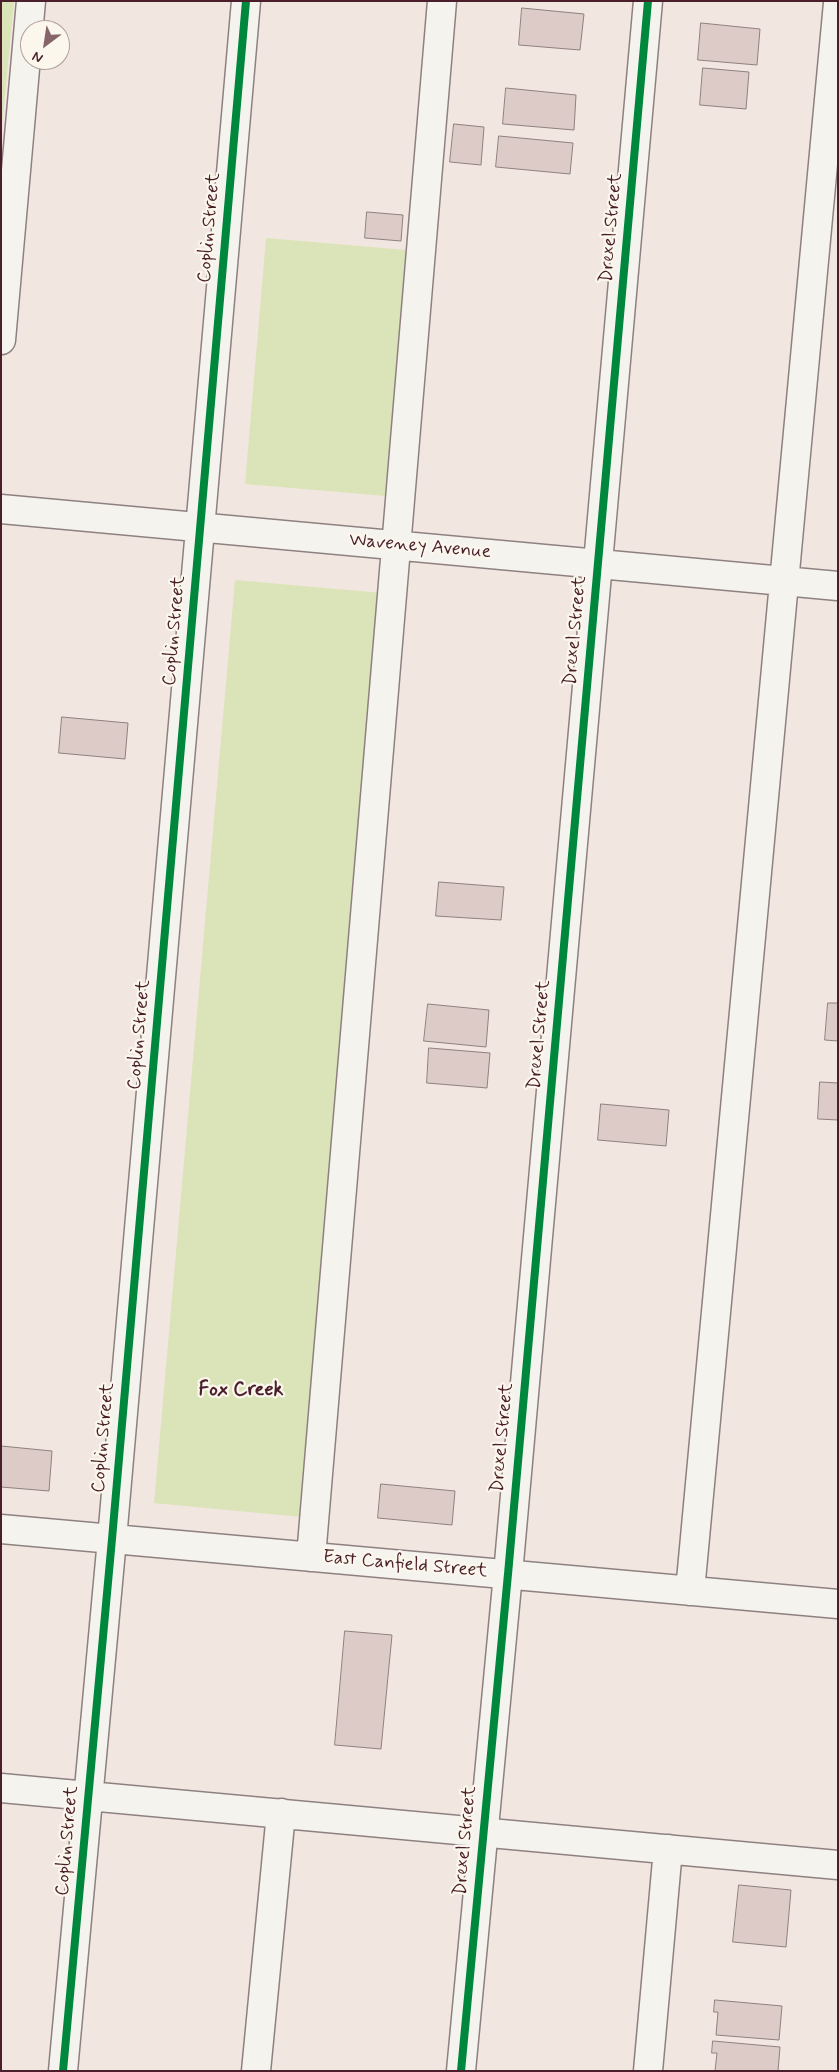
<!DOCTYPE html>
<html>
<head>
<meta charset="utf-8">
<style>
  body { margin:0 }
  #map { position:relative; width:839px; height:2072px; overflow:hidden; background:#f2e6e0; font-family:Mynerve,sans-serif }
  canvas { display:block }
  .frame { position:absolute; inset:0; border:2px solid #4a1f2b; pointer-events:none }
  .north { position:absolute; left:20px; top:20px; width:50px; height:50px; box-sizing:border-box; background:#fbf7ec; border:1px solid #b4a19f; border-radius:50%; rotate:211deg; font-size:14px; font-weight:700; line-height:20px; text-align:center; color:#4a1f2b }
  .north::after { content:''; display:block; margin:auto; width:18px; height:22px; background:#85656a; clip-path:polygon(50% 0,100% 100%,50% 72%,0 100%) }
</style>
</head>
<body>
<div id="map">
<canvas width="839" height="2072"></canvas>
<div class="frame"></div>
<div class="north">N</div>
</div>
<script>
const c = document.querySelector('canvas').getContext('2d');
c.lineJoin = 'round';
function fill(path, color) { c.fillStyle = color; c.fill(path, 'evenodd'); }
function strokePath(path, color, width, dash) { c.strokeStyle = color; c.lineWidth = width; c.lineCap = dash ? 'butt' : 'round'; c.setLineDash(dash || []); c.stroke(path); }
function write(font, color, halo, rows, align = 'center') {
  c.font = font + ' Mynerve,sans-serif'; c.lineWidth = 4.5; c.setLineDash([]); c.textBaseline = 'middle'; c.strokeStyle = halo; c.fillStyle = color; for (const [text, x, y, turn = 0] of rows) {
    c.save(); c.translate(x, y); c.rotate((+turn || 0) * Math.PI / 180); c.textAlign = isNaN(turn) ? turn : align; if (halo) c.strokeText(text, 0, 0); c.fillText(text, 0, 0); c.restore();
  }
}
fill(new Path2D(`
  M1,1H14L1,136Z
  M266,238L406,250L385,496L245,484Z
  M235,580L382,593L301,1517L154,1503Z`), '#dbe4b8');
const building = new Path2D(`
  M522,8L584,14L580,50L519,45Z
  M701,23L760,29L757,65L698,60Z
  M703,68L749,72L746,109L700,105Z
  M506,88L576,95L574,130L503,124Z
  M454,124L484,127L481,165L450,162Z
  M499,136L573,143L570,174L496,167Z
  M367,212L403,215L401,241L365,238Z
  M62,717L128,723L125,759L59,753Z
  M439,882L504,887L501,920L436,916Z
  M828,1003H838V1041L825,1040Z
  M428,1004L489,1010L486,1047L424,1041Z
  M429,1048L490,1053L487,1088L427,1083Z
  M820,1082L838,1083V1120L818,1119Z
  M601,1104L669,1110L666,1146L598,1140Z
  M1,1446L52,1451L49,1491L1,1487Z
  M381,1484L455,1491L452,1525L378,1518Z
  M345,1631L392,1635L381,1749L335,1745Z
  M739,1885L791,1890L786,1947L733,1942Z
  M715,2000L782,2006L779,2040L716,2035L718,2012H714Z
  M713,2041L780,2047L778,2071H715L717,2053H712Z`);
fill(building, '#ddcbc7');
strokePath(building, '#8e8080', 1);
const minor = new Path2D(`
  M1,340L31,1
  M1,509L838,586
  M1,1529L838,1604
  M311,1557L442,1
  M690,1591L838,3
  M1,1788L838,1865
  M63,2071L112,1539L246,1
  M256,2071L281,1813
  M461,2071L508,1574L648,1
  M648,2071L668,1849`);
strokePath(minor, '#8e8080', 31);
strokePath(minor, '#f5f3ee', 28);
strokePath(new Path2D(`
  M63,2071L112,1539L246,1
  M461,2071L508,1574L648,1`), '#00873e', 8);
write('19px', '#4a1f2b', '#fbf7ec', [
  ["Coplin Street",210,228,-85],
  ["Drexel Street",612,228,-85],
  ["Waveney Avenue",420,547,5],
  ["Coplin Street",175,631,-85],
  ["Drexel Street",576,631,-85],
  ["Coplin Street",140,1035,-85],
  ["Drexel Street",540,1035,-85],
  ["Coplin Street",104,1438,-85],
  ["Drexel Street",503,1438,-85],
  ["East Canfield Street",405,1565,5],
  ["Coplin Street",68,1841,-85],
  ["Drexel Street",466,1841,-85]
]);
write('bold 20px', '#4a1f2b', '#fbf7ec', [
  ["Fox Creek",241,1391]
]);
</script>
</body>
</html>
